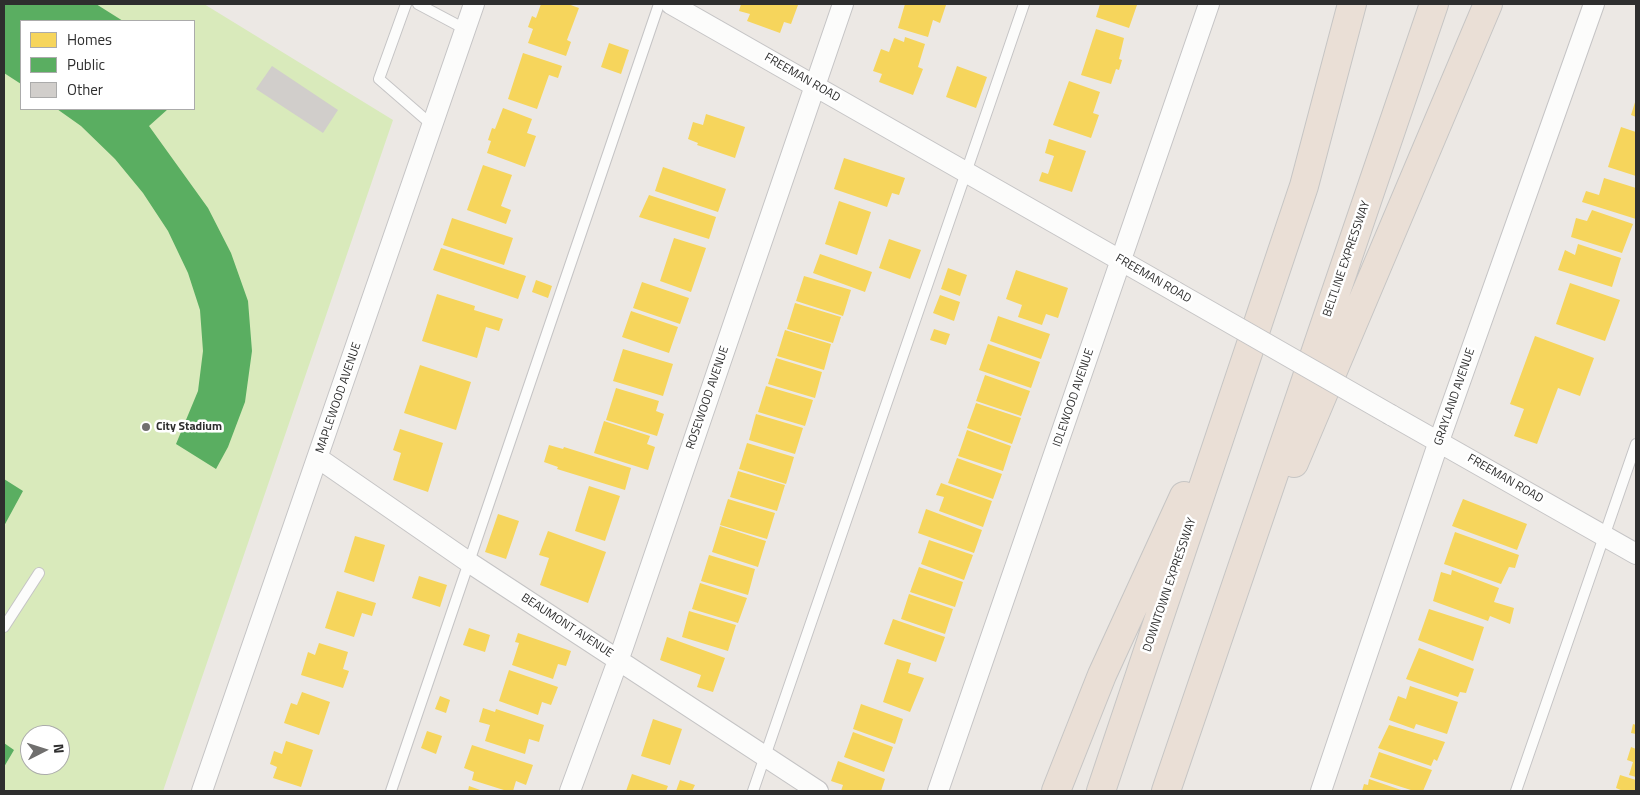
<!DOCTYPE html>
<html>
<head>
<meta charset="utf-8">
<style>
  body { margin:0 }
  #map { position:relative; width:1640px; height:795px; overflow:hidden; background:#ece8e4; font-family:"Titillium Web",sans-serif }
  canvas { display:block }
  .frame { position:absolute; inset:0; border:5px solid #2e2e2e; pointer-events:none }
  .legend { position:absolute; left:20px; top:20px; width:175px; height:90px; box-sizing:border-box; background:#fff; border:1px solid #ababab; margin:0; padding:6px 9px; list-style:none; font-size:15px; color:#2e2e2e }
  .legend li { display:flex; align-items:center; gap:10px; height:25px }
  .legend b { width:25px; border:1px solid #ababab }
  .north { position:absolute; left:20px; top:725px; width:50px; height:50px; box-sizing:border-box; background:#fff; border:1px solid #ababab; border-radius:50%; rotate:85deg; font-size:14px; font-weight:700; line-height:20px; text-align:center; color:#2e2e2e }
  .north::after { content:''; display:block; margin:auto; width:18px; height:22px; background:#706f6e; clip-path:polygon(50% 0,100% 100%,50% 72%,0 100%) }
</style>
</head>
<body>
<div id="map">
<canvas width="1640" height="795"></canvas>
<div class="frame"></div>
<ul class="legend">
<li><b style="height:14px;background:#f6d55c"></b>Homes</li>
<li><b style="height:14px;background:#5aae61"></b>Public</li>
<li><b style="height:14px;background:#d1cecb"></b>Other</li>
</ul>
<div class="north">N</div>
</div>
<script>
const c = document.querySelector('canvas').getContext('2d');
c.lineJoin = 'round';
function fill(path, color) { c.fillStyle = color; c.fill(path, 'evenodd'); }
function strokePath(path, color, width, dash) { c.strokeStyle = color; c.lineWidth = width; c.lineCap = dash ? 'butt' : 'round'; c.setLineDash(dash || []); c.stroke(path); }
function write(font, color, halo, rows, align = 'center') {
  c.font = font + ' "Titillium Web",sans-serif'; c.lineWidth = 5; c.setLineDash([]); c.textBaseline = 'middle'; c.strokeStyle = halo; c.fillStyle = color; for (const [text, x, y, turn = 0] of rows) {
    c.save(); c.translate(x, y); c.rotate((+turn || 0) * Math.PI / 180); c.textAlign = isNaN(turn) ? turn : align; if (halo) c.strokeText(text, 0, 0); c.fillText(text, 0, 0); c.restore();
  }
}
fill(new Path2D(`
  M4,4H204L393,120L163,791H4ZM21,21H194V109H21ZM30,735H60V765H30Z`), '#d9eabb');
fill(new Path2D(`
  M541,4H568L579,8L567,40L571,42L566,56L528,43L533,29L528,27L532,16L536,18Z
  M741,4H794L798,5L791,24L784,22L780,33L747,21L750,14L739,11Z
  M905,4L946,5L940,23L933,20L928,37L898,28Z
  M1100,4L1137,5L1129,28L1096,17Z
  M1096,29L1124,38L1119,59L1122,60L1119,70L1116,69L1111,84L1081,75Z
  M905,37L925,44L918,67L923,69L913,95L879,82L882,74L873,71L881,49L889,52L894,38L904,42Z
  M609,43L629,50L621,74L601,67Z
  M523,53L562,66L558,78L549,75L537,109L508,99Z
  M957,66L987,77L976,108L946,97Z
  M1069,81L1100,92L1093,113L1099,115L1091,138L1053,125Z
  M1636,99V117L1631,115Z
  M503,108L532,119L527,133L536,136L525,167L487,153L491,141L488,140L492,128L495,129Z
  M706,114L745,127L735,158L697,145L698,143L688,139L693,122L703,125Z
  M1621,127L1636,132V176L1608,167Z
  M1049,139L1086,151L1072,192L1039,181L1042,172L1048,174L1054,156L1045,153Z
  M844,158L905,178L899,195L892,193L887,207L834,189Z
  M483,165L512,175L501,206L511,210L506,224L467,210Z
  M663,167L726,189L718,212L655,191Z
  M1604,178L1636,188V219L1582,202L1586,191L1599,195Z
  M649,195L716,217L709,239L639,217Z
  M839,201L871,212L857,255L825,244Z
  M1592,210L1633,224L1622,253L1571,237L1576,218L1587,221Z
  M452,218L513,238L504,265L443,245Z
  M674,238L706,248L691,292L660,281Z
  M889,239L921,250L910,279L879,268Z
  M1578,244L1621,258L1612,287L1558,270L1565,250L1575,255Z
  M441,248L526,276L518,299L433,270Z
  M820,254L872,272L865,292L813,273Z
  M948,268L967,275L960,296L941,289Z
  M1016,270L1068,288L1058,318L1046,314L1042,325L1018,317L1022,305L1006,299Z
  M804,276L851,290L843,316L796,301Z
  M536,280L552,286L548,298L532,292Z
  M642,282L689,298L680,324L633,308Z
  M1570,283L1620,300L1605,341L1556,324Z
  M437,294L475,306L474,310L503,319L499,331L486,327L477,358L422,341Z
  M940,295L960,302L954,321L933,313Z
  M795,303L841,317L833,343L787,329Z
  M631,311L678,327L669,353L622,337Z
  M998,316L1050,334L1041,359L990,341Z
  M934,329L950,334L946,345L930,340Z
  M785,330L831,344L824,370L777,356Z
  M1535,336L1594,358L1580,396L1558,388L1537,444L1514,436L1524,409L1510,404Z
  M988,344L1040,362L1031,388L979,370Z
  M623,349L673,364L663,396L613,381Z
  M776,358L822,372L815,398L768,384Z
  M420,365L471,382L456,430L404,413Z
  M985,375L1030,391L1021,416L976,401Z
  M766,386L813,400L805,426L758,412Z
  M616,388L659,401L656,411L664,414L657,436L606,420Z
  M976,403L1021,418L1012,444L967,428Z
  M756,414L803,428L795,454L749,440Z
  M604,421L650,436L647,444L655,447L648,470L594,453Z
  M400,429L443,443L428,492L393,480L401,453L393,450Z
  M967,430L1011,446L1003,471L958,456Z
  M747,443L794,457L786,484L739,469Z
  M549,445L563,449L564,447L631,468L625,490L557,469L558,467L544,462Z
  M957,458L1002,474L993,499L948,483Z
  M738,471L785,485L777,511L730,497Z
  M941,483L992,501L983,527L939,511L944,497L936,495Z
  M589,486L620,496L605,541L575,531Z
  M728,499L775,513L767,539L720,525Z
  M1463,499L1527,524L1517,550L1452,526Z
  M926,509L982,530L974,553L918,533Z
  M498,514L519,521L506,559L485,552Z
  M720,526L766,541L758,567L712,552Z
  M548,531L606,552L588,603L540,585L549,558L539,555Z
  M1455,532L1519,555L1515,568L1509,567L1501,584L1444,564Z
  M355,536L385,545L374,582L344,572Z
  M929,540L973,555L964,580L921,564Z
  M709,555L755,569L748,595L701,581Z
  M919,567L963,582L955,607L910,592Z
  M1452,570L1499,588L1494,602L1514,608L1510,624L1490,616L1488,621L1433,601L1441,572L1451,575Z
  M419,576L447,585L440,607L412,598Z
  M700,583L747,598L738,623L692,609Z
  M337,591L376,603L372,616L362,613L354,637L325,628Z
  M909,594L953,609L945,634L901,619Z
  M1429,609L1484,627L1473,661L1418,640Z
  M689,611L736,625L728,651L682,637Z
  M893,619L945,637L936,662L884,644Z
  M469,628L490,635L485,652L463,645Z
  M518,633L571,651L566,666L558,664L553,679L512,665L519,643L515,642Z
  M667,637L725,658L713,692L697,687L701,675L660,660Z
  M319,643L348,652L343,669L349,671L343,688L301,675L308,652L315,655Z
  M1419,648L1474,669L1466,693L1460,692L1458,697L1406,679Z
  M897,659L911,663L908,673L924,678L910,712L883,702Z
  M509,670L558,687L551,705L542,702L538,715L499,701Z
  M1410,686L1458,702L1447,734L1416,724L1414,729L1389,720L1398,696L1406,699Z
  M302,692L330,702L319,735L284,723L291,703L297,705Z
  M440,696L450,700L446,713L435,709Z
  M861,704L903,719L895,744L853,729Z
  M483,708L495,712L496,709L544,725L539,742L529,739L525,754L485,741L490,725L479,722Z
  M653,719L682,729L670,765L641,756Z
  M1633,724L1636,725V734L1631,733Z
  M1389,725L1445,742L1437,761L1434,759L1431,766L1378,748Z
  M427,731L442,736L436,754L421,748Z
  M853,732L893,747L884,772L844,757Z
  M286,741L313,750L301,787L273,778L277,767L270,764L274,751L282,754Z
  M472,745L533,765L526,785L516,781L513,791H507L472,780L474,772L464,768Z
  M1631,747L1636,749V777L1629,775L1633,762L1627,760Z
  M1379,752L1432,770L1423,791H1414L1370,777Z
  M838,761L885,779L881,791H841L843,785L831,781Z
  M632,774L668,786L666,791H626Z
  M1620,775L1636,780V791H1623L1616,788Z
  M1369,779L1404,791H1362L1364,784L1368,785Z
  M680,780L695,785L692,791H676Z
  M469,786L483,791H468Z`), '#f6d55c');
fill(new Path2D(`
  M4,4H96L123,21H21V84L4,73Z
  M57,109H168L149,126L208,208L231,253L248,301L252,351L245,402L228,447L216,469L176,444L198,391L203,351L200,310L188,273L168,231L143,193L115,159L81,126Z
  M4,479L23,491L4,526Z
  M4,743L14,750L4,767Z`), '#5aae61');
fill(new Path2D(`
  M272,66L338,110L323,133L256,89Z`), '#d1cecb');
const lane = new Path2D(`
  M406,4L379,79L432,125
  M418,4L465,29
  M4,627L39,573
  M391,791L659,4
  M753,791L1024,4
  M1516,791L1636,444`);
const street = new Path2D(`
  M671,4L1176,292
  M1391,415L1636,554
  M318,458L470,563L818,791
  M202,791L474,4
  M570,791L623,647L843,4
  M938,791L1209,4
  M1321,791L1439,441L1594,4`);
const highway = new Path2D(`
  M1294,463L1488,4
  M1056,791L1102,675L1184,496
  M1101,791L1304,186L1352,4
  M1166,791L1434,4`);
strokePath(lane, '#c5c4c5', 12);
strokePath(street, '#c5c4c5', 22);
strokePath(highway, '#c6c5c4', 30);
strokePath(lane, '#fcfcfb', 10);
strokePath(street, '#fcfcfb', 20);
strokePath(highway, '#eadfd6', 28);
const streetBridge = new Path2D(`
  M1176,292L1391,415`);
strokePath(streetBridge, '#c5c4c5', 22, []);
strokePath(streetBridge, '#fcfcfb', 20);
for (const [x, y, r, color] of [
  [146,427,5,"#706f6e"]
]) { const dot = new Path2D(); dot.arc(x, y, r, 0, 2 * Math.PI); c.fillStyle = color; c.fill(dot); strokePath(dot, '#fff', 2); }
write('12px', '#2e2e2e', '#fff', [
  ["FREEMAN ROAD",802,78,30],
  ["BELTLINE EXPRESSWAY",1347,259,-71],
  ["FREEMAN ROAD",1153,279,30],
  ["GRAYLAND AVENUE",1455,397,-71],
  ["MAPLEWOOD AVENUE",339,398,-71],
  ["ROSEWOOD AVENUE",708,398,-71],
  ["IDLEWOOD AVENUE",1074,398,-71],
  ["FREEMAN ROAD",1505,479,30],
  ["DOWNTOWN EXPRESSWAY",1170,585,-71],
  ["BEAUMONT AVENUE",567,626,33]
]);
write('bold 12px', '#2e2e2e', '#fff', [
  ["City Stadium",156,427]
], 'left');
</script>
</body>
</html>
